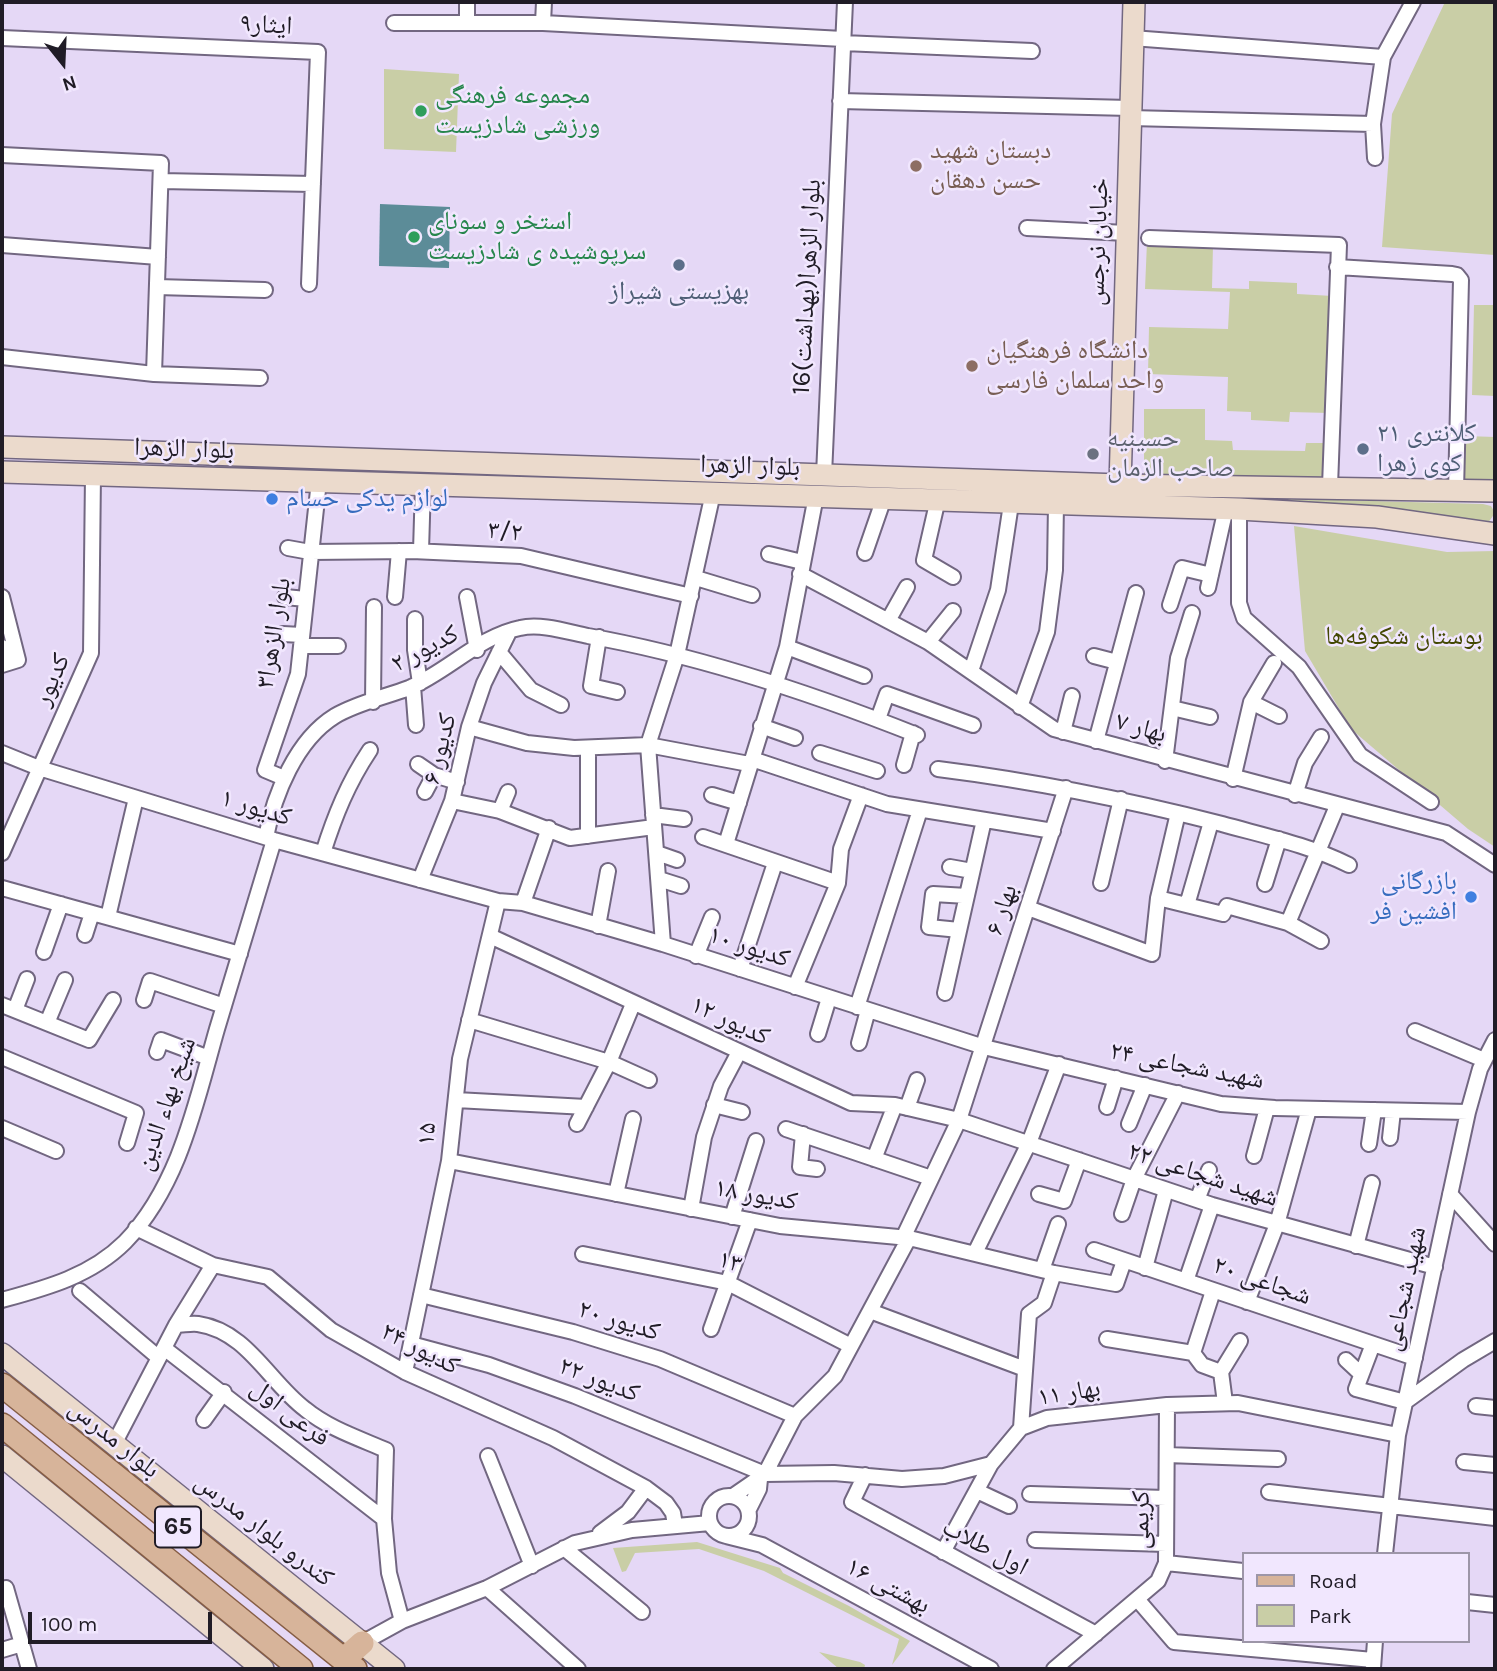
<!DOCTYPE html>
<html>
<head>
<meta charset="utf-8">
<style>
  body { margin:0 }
  #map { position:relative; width:1497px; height:1671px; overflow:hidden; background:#e5d8f6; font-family:Karla,sans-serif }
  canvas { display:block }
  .frame { position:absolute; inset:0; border:4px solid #201c26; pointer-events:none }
  .legend { position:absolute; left:1242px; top:1552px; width:228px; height:91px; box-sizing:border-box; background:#f1e7fe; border:2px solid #9d96a8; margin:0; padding:9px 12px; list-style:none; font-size:21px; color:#201c26 }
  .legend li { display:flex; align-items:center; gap:14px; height:35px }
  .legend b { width:35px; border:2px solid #9d96a8 }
  .north { position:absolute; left:28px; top:28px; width:70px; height:70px; -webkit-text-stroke:5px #f1e7fe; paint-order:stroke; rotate:162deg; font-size:19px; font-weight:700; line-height:28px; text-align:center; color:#201c26 }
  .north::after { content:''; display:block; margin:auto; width:24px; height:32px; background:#201c26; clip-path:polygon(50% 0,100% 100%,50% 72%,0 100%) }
  .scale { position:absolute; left:28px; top:1612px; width:184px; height:32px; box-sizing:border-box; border:4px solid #201c26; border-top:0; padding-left:9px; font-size:21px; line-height:24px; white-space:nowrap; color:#201c26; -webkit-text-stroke:5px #f1e7fe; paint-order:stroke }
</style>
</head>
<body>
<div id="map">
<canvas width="1497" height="1671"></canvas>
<div class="frame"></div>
<ul class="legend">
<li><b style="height:9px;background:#d7b49a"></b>Road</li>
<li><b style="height:19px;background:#c9cea6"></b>Park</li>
</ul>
<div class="north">N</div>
<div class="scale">100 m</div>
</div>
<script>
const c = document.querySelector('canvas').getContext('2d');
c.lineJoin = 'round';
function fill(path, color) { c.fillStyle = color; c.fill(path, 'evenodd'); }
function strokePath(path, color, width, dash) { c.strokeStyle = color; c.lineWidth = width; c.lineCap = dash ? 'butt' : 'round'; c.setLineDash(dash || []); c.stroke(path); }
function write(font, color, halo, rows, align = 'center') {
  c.font = font + ' Karla,"Noto Naskh Arabic",sans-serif'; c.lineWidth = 5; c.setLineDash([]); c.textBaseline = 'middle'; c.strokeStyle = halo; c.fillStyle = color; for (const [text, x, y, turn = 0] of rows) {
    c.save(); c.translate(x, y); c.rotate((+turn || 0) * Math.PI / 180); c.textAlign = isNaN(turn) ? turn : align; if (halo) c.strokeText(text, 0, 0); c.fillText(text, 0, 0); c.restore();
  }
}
fill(new Path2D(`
  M1445,2H1495V255L1382,247L1392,114Z
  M384,69L459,74L456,152L384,149Z
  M1147,242L1213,245L1212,288L1249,289V281L1297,283V294L1333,296L1329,413L1290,412L1289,422L1251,420V412L1227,411L1228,377L1148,374L1149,327L1228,329L1230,292L1145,289Z
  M1474,305H1495V396L1472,395Z
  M1144,409H1205V440L1232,441L1233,450L1305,451L1306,443H1326V481H1144Z
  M1466,436L1495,437V482L1464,481Z
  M901,488L1483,504L1491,506L1495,513L1488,523L1403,509L900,491Z
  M1294,526L1447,552L1495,551V847L1468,829L1351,729L1305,651Z
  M697,1542L780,1568L783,1573L849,1606L910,1641L892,1665L899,1639L764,1571L699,1549L635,1553L626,1571L622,1572L613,1548Z
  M819,1652L860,1662L865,1665L864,1669H839Z`), '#c9cea6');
fill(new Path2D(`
  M380,204L450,207L449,268L379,266Z`), '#5c8c98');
const street = new Path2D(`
  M467,2V23
  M394,23H543L843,39
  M543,23L544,2
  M2,38L318,52L309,284
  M1132,38L1383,57
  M843,43L1032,51
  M840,101L1130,108
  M1130,118L1373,124
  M2,155L161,163L154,374
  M1375,158L1373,124L1383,57L1413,2
  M161,181L313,184
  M1027,228L1126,233
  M1149,238L1339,245L1330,486
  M2,245L158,257
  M1337,267L1452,274L1457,275L1461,280L1456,491
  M157,287L265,290
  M2,357L154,374L260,378
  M824,475L845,2
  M938,499L924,560L953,577
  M1239,509V603L1244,618L1299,667L1360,755L1431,802
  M288,548L310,552L412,551L521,556L691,596
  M421,551L423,484
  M865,553L884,498
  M769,554L802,562
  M800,574L928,642L1054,729L1446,833L1495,865
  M696,578L752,595
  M1208,588L1226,508
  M2,597L18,660L2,665
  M285,597L306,599
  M395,597L399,551
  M467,597L477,650
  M1170,605L1182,568L1211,575
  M415,619V650L420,683
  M889,619L907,587
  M283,634L302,635
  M599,637L591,686L617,692
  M928,642L953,611
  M301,646H338
  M2,647L6,663
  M787,647L864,676
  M499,652L531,690L561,705
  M1094,656L1117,662
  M971,671L998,590L1011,504
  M413,686L416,725
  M373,702L374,607
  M1251,702L1279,716
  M1020,707L1047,632L1055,570L1056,503
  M1172,708L1210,717
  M878,719L887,694L973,725
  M761,726L795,738
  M469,727L527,743L574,748L648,745L749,764
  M1063,732L1072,696
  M1096,741L1136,593
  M588,748V836
  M2,753L39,768L274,840L498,901L523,903L663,944L984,1047L1221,1104L1275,1108L1468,1112
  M820,753L877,771
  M752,759L887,804L1053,831
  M1165,761L1178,658L1192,613
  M418,764L434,775L457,782
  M904,765L913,733
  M938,769C1034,781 1128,800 1222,824C1265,836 1309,845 1349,865
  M284,778L265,770L298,674L319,481
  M1233,779L1251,702L1274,663
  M425,792L434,775
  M712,795L739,803
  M1295,795L1305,763L1321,737
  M452,801L500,811L570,838L654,827
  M500,811L508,792
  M653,815L684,819
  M266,837C274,795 296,740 335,716C357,703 385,697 409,688C447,672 480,636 520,628C541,623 568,632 588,636C701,656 811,693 917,735
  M703,837L838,883
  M726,844L787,647L816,496
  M2,853L91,653L93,474
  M323,853C335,815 348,783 370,750
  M657,853L677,860
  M950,867L972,871
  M659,879L681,886
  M420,880L452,801L469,727L484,683L509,632
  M1101,883L1121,799
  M1265,884L1279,839
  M2,888L240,954
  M1158,898L1223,914L1227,906L1288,923
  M523,903L549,828
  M1187,905L1211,822
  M1028,908L1152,954L1158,898L1178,813
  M108,917L136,798
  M598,926L608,871
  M959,930L929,927L933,894L967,896
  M85,935L92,913
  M490,936L851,1103L895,1105L959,1120L1212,1205L1435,1267
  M1321,941L1288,923L1337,806
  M663,944L648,745L677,655L713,493
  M44,952L61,904
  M696,956L712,917
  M740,969L775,863
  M795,987L838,883L841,849L861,795
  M945,993L984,820
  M144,1000L150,981L224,1006
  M2,1005L89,1040L113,1000
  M857,1007L920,810
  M15,1010L27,979
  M469,1020L609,1062L649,1080
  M47,1023L65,980
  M1415,1031L1484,1060
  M818,1034L829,998
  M859,1043L868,1010
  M157,1052L161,1040L209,1058
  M2,1057L136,1113L127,1143
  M456,1100L586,1107
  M714,1105L742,1112
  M1107,1107L1116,1078
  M907,1108L917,1080
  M577,1124L609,1062L633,1004
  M1129,1124L1145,1085
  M2,1128L56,1151
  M786,1129L931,1178
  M803,1134L800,1167L817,1169
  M1390,1138L1393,1111
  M1369,1144L1374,1110
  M1254,1156L1267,1108
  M874,1159L895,1105
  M449,1161L780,1226L909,1238L1054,1273L1116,1284L1124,1261
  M616,1194L633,1119
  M1039,1194L1064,1201L1079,1160
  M1450,1194L1495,1244
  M1197,1200L1209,1170
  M691,1209L704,1137L721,1086L739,1052
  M1122,1214L1134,1179L1178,1093
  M732,1217L756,1141
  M136,1228L213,1265L268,1277L331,1330L405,1372L553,1438L646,1488L666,1503L673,1513L675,1525
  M903,1238L959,1120L1066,788
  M1356,1246L1372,1183
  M1094,1250L1415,1358
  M975,1253L1029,1143L1059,1064
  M583,1254L728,1283L851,1346
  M1145,1268L1166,1190
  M1042,1270L1058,1224
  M1186,1281L1212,1205
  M80,1291L159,1358
  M1213,1291L1193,1353L1202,1365L1221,1372L1225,1403
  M421,1295L573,1332L660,1359L795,1416
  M2,1300C46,1288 91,1276 125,1242C180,1185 196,1102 217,1029C236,966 255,903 274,840
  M1247,1302L1277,1224L1309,1109
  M870,1311L1025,1369
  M176,1325C183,1325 191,1323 198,1324C247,1331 269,1382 305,1409C328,1428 358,1438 386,1450L384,1519L389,1573L402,1621
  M711,1329L750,1220
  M1107,1339L1193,1353
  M411,1344L489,1365L575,1396L765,1474L834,1473L902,1479L944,1476L991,1464L1021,1428L1047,1418L1167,1405L1238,1403L1398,1435
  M1373,1344L1356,1389L1405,1402
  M164,1348L384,1519
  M1346,1360L1361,1374
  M405,1372L449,1161L460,1059L498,901
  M1221,1372L1240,1341
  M1405,1402L1463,1360L1495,1341
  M1476,1406L1495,1408
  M204,1420L224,1392
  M1021,1428L1029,1314L1044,1303L1054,1273
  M113,1446L176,1325L213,1265
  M1167,1455L1278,1459
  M488,1456L532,1566
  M1464,1462L1495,1465
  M865,1475L852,1502L1096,1634
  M977,1491L1009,1506
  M1269,1492L1495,1518
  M1030,1494L1166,1498
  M709 1516a20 20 0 1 1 40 0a20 20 0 1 1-40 0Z
  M733,1496L765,1474L795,1416L835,1376L909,1238
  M749,1509L759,1489L760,1479
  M600,1533L628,1512L646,1488
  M726,1536L762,1545L991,1669
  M1035,1540L1166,1544
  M564,1548L642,1612
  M943,1552L991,1464
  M1385,1554L1398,1435L1468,1112L1480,1069L1495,1040
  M1166,1563L1243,1571
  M487,1588L578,1669
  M2,1589L6,1588L29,1669
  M1137,1599L1174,1642L1373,1660
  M1467,1602L1495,1605
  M362,1643L402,1621L487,1588L575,1543L632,1530L710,1523
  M2,1650L22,1644
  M1373,1668L1375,1641
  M1054,1669L1158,1581L1166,1563L1167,1405`);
const secondary = new Path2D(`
  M2,447L1120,485L1495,491
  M2,472L1239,509L1377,517L1495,534
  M1120,485L1134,2
  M2,1354L394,1669
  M2,1456L263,1669`);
const primary = new Path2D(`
  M2,1385L355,1669
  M2,1425L301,1669
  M343,1660L362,1643`);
strokePath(street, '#726781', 18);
strokePath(secondary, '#726781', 24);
strokePath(primary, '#865e45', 26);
strokePath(street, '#fff', 14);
strokePath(secondary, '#ebdacc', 21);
strokePath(primary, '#d7b49a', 23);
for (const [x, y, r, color] of [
  [421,111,7,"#2e9e5b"],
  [916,166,7,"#8d6e63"],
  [414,237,7,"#2e9e5b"],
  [679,265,7,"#5c6f8a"],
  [972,366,7,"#8d6e63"],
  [1363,449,7,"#5c6f8a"],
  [1093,454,7,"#6b7280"],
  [272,499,7,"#3f7fe0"],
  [1471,897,7,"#3f7fe0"]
]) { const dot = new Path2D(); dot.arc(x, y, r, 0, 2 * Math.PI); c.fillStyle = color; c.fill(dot); strokePath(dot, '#f1e7fe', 2.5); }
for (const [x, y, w] of [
  [178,1527,46]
]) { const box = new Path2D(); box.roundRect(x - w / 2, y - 20.5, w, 41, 5); c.fillStyle = '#f1e7fe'; c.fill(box); strokePath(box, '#201c26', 2); }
write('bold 24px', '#201c26', null, [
  ["65",178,1527]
]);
write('26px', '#201c26', '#f1e7fe', [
  ["ایثار۹",266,25,3],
  ["خیابان نرجس",1098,242,-88],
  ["16بلوار الزهرا(بهداشت)",807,287,-87],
  ["بلوار الزهرا",184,449,2],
  ["بلوار الزهرا",750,466,2],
  ["۳/۲",505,532,5],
  ["بلوار الزهرا۳",274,633,-81],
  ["۲ کدیور",425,649,-28],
  ["کدیور",52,680,-66],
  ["بهار ۷",1141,728,16],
  ["کدیور ۶",440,749,-76],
  ["کدیور ۱",256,808,17],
  ["بهار ۶",1002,910,-72],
  ["کدیور ۱۰",749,947,18],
  ["کدیور ۱۲",730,1021,25],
  ["شهید شجاعی ۲۴",1187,1066,11],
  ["شیخ بهاء الدین",166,1104,-71],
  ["۱۵",427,1134,-84],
  ["شهید شجاعی ۲۲",1203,1175,18],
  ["کدیور ۱۸",756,1195,10],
  ["۱۳",730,1262,18],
  ["شجاعی ۲۰",1262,1281,19],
  ["شهید شجاعی",1405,1289,-78],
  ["کدیور ۲۰",619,1321,17],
  ["کدیور ۲۴",420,1349,27],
  ["کدیور ۲۲",599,1380,21],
  ["بهار ۱۱",1069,1393,-9],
  ["فرعی اول",290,1413,38],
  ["بلوار مدرس",114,1439,39],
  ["کریمی",1141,1520,-89],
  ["کندرو بلوار مدرس",264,1530,38],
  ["اول طلاب",985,1547,28],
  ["۱۶ بهشتی",888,1586,28]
]);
write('26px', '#27864d', '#f1e7fe', [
  ["مجموعه فرهنگی",435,96],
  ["ورزشی شادزیست",435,126],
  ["استخر و سونای",428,222],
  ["سرپوشیده ی شادزیست",428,252]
], 'left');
write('26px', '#785e54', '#f1e7fe', [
  ["دبستان شهید",930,151],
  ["حسن دهقان",930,181],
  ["دانشگاه فرهنگیان",986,351],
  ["واحد سلمان فارسی",986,381]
], 'left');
write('26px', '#4e5e75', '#f1e7fe', [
  ["بهزیستی شیراز",679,292],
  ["کلانتری ۲۱",1377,434,"left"],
  ["کوی زهرا",1377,464,"left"]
]);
write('26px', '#5b616d', '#f1e7fe', [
  ["حسینیه",1107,439],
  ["صاحب الزمان",1107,469]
], 'left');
write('26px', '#366cbe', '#f1e7fe', [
  ["لوازم یدکی حسام",286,499],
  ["بازرگانی",1457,882,"right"],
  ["افشین فر",1457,912,"right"]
], 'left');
write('26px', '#434803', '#f1e7fe', [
  ["بوستان شکوفه‌ها",1404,637]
]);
</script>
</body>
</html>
